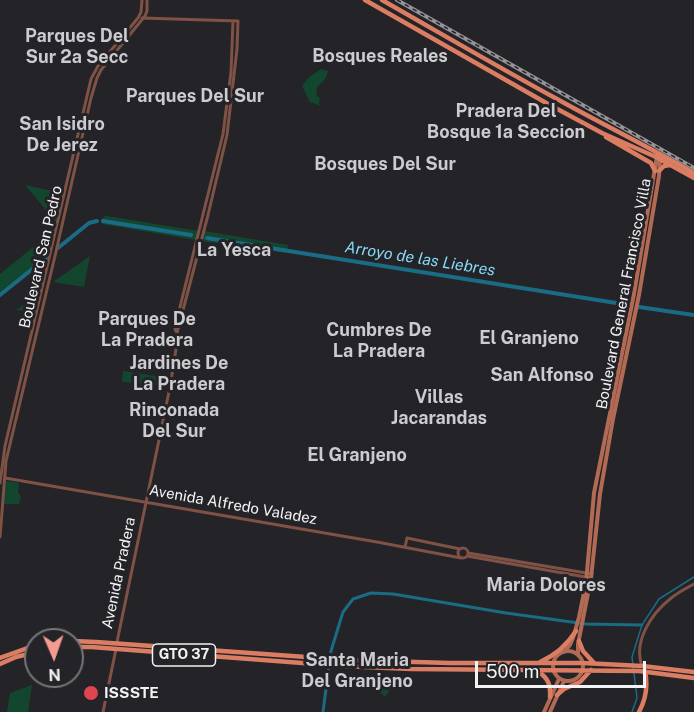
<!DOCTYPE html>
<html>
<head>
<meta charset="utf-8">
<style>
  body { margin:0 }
  #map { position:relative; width:694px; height:712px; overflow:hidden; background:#242327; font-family:"Public Sans",sans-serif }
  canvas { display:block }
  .north { position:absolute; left:24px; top:628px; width:60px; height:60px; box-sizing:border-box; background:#242327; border:2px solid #777679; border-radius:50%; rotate:178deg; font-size:16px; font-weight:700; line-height:24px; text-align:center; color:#f3f2f5 }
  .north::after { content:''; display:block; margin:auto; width:21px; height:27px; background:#f59c90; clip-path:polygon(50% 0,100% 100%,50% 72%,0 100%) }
  .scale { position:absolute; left:475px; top:661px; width:171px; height:27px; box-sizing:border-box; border:3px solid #f3f2f5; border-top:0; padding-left:8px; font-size:18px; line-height:21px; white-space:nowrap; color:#f3f2f5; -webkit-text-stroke:4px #242327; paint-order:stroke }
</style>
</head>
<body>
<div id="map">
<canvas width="694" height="712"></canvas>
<div class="north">N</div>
<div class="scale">500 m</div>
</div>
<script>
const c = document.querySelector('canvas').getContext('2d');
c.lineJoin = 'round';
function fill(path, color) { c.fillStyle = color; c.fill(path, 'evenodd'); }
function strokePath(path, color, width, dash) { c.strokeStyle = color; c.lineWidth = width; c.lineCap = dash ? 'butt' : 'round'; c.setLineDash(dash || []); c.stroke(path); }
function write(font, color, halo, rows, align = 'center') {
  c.font = font + ' "Public Sans",sans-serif'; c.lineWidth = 6; c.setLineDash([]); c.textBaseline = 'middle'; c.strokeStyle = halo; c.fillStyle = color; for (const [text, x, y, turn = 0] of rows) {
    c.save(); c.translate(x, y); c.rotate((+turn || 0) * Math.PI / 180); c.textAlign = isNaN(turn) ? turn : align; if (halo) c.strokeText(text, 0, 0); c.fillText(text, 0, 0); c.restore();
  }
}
fill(new Path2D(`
  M321,69L328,71C327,74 327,77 325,79C320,86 315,85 317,96L320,98L319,103L321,106L310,102L302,86L308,78Z
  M25,185L62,193L56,222Z
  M105,216H107L198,231L196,240L102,224L101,220Z
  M204,231L288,245L287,253L202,241Z
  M49,238L51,240L47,256L0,294V274L42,240Z
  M90,256L84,287L53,282Z
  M39,294L35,312L16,310Z
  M123,371L169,378L168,386L122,382Z
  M6,481L19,483L18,493L21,496L19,504H4Z
  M389,675H394L395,684L398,687L395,690L390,689L385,697L374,687V681L379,683V686H382L383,689L389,685Z
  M32,685L28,712H7L10,693Z`), '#13462f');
strokePath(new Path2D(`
  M632,712L637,698L632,657L642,625L659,599L694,577`), '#1a6c85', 1.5);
strokePath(new Path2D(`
  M323,712L331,651L343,612L353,599L371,593L393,594L506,613L586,624L642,625`), '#1a6c85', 3);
strokePath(new Path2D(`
  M103,221L191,235
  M207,238L629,305
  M58,248L89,223L97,221
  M0,295L46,258
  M639,307L694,315`), '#1a6c85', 4);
strokePath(new Path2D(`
  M142,18L238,21L237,49L227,135L208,215L177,333
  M42,239L49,237L53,241
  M5,478L377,542L461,558
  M0,483L5,446L91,79L98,66L138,18L141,12L142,0
  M0,537L6,461L55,256L91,98L97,78L101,70L145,16L147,11V0
  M405,547L407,538L460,549
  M458 553a5 5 0 1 1 10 0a5 5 0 1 1-10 0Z
  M468,553L592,574
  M467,556L591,578
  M117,642L170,387L176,349L177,333L175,329L178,315L223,134L231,72L233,21
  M642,666C633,642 651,614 670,599C677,593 686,588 694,584
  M103,712L116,649`), '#7f5245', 3);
strokePath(new Path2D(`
  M553 666a15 15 0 1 1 30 0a15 15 0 1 1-30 0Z
  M564,652L570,645L573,638L579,617L586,583L594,493L634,294L657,156
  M580,657L578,655V644L591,578L600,494L613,419L639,295L659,176L660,159
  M544,712L559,679
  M550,712L564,681`), '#b26a55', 4);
strokePath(new Path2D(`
  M365,0L548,104L602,133L656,157L694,178
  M382,0C440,33 498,67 557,99C602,124 649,147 694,173
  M606,137L651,163L655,171
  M659,171L664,166L670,165
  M72,641L96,642L348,660L450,663H583L642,666L694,672
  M579,641L583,651L594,663
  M72,647H91L342,666L411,669L639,671L694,678
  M0,658L36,645
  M540,662C556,655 567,645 576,631
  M0,664L16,657L36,652
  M536,670C547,677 551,683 550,697
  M557,695L564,689L580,682L591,670
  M639,712C646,699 648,685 645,671`), '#da7d62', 4.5);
const rail = new Path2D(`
  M397,0L694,168`);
strokePath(rail, '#949397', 4);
strokePath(rail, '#242327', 1.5, [4.5]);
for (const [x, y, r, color] of [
  [91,693,8,"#e0444e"]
]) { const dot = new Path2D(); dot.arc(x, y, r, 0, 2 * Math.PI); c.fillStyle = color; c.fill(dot); strokePath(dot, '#242327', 2); }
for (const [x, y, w] of [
  [184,655,63]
]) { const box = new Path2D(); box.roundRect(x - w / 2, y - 11, w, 22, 4.5); c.fillStyle = '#242327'; c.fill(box); strokePath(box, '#f3f2f5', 1.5); }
write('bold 14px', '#f3f2f5', null, [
  ["GTO 37",184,655]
]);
write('15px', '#f3f2f5', '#242327', [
  ["Boulevard San Pedro",41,257,-77],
  ["Boulevard General Francisco Villa",624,294,-79],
  ["Avenida Alfredo Valadez",233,505,10],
  ["Avenida Pradera",119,573,-78]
]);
write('bold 15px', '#f3f2f5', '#242327', [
  ["ISSSTE",104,693]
], 'left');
write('italic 16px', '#86d9f7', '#242327', [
  ["Arroyo de las Liebres",420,259,9]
]);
write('bold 18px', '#cbcbd0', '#242327', [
  ["Parques Del",77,36],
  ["Sur 2a Secc",77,57],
  ["Bosques Reales",380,56],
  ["Parques Del Sur",195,96],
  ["Pradera Del",506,111],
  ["Bosque 1a Seccion",506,132],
  ["San Isidro",62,124],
  ["De Jerez",62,145],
  ["Bosques Del Sur",385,164],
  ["La Yesca",234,250],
  ["Parques De",147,319],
  ["La Pradera",147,340],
  ["Cumbres De",379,330],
  ["La Pradera",379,351],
  ["El Granjeno",529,338],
  ["Jardines De",179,363],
  ["La Pradera",179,384],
  ["San Alfonso",542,375],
  ["Villas",439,397],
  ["Jacarandas",439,418],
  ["Rinconada",174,410],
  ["Del Sur",174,431],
  ["El Granjeno",357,455],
  ["Maria Dolores",546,585],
  ["Santa Maria",357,660],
  ["Del Granjeno",357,681]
]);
</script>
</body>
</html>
